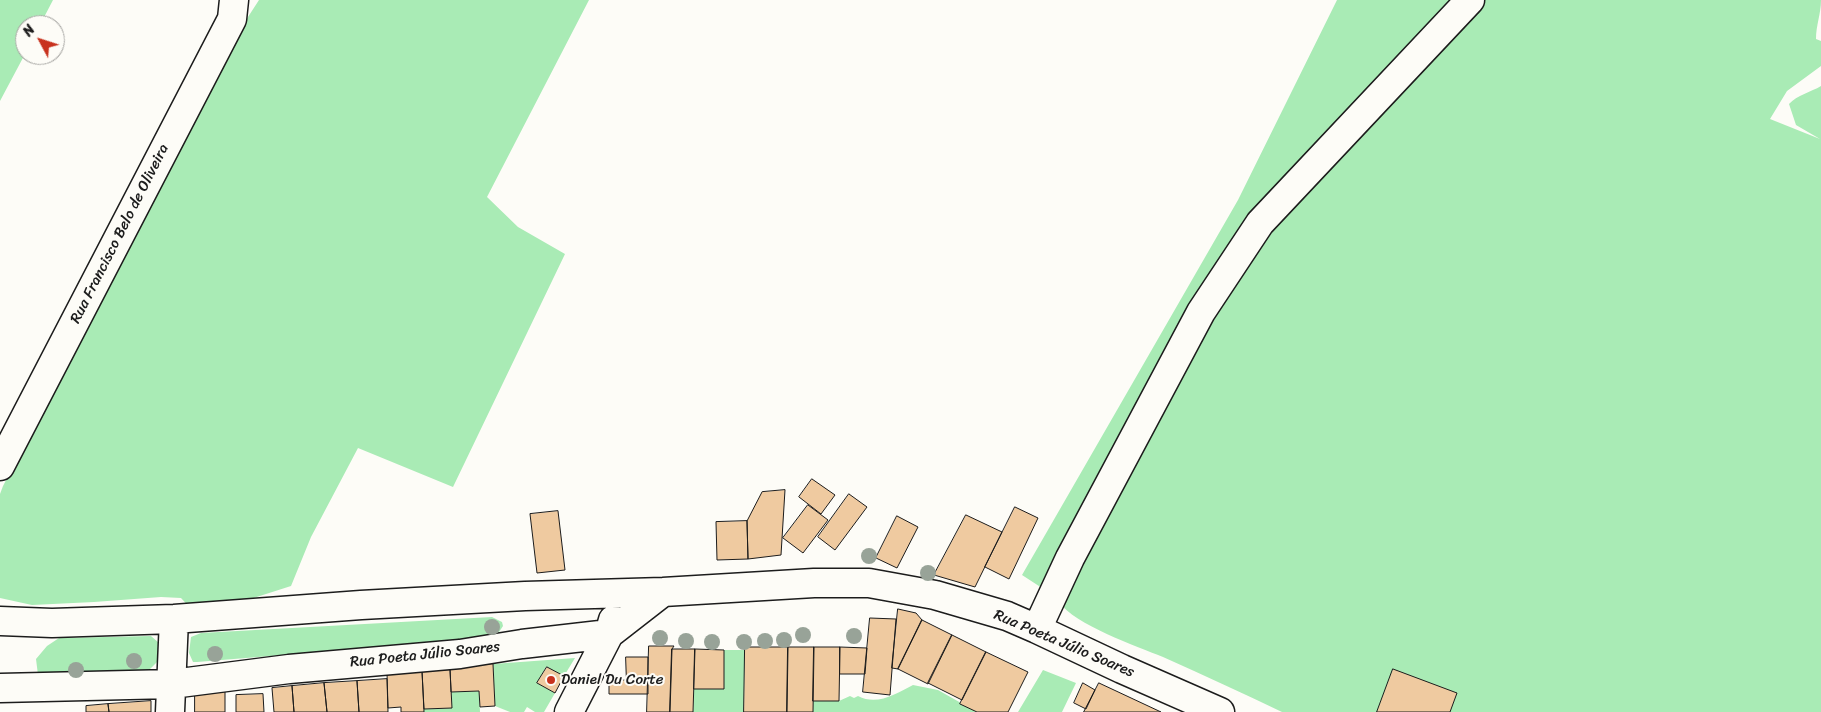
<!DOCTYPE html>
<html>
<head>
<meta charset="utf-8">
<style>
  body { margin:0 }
  #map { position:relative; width:1821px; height:712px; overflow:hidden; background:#fdfcf7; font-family:Sriracha,sans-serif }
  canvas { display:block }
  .north { position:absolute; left:15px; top:15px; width:50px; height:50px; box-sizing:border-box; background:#fdfcf7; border:1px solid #a3a29f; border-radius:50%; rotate:310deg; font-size:14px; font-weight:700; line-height:20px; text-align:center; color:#1c1c1c }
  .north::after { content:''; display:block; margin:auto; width:18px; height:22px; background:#c8321e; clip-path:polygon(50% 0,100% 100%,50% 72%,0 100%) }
</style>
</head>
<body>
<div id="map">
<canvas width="1821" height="712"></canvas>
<div class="north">N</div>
</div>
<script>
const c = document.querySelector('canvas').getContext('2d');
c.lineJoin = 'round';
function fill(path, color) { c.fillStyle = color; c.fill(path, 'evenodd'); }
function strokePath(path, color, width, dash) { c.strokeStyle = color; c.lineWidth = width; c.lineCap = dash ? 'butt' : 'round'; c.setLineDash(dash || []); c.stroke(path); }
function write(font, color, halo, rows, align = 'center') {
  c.font = font + ' Sriracha,sans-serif'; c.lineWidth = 4; c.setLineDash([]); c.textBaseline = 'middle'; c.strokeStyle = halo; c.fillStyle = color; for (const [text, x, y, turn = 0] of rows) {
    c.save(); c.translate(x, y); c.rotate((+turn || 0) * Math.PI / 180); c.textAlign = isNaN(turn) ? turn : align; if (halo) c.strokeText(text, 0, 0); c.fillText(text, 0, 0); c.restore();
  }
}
fill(new Path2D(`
  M0,0H53L40,25H25V54L0,101Z
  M259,0H589L487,197L518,227L565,254L453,487L358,448L311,537L291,586L241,602L194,612L181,598L161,597L94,602L32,605L0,598V494L3,486L224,54Z
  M1337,0H1464L1249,226L1042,588L1022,575L1238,200Z
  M1482,0H1821C1821,14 1816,25 1816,39L1821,41V66L1787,91L1770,119L1820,139L1796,125L1789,104C1797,95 1811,92 1821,86V712H1282C1243,693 1203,675 1163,657C1136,646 1075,625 1059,602L1157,409L1279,209Z
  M492,617L502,622L503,626L497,635L491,638L197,662H193L189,653L191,637L201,633Z
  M151,636L159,643L158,661L148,671L38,675L36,659L47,646L59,638Z
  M724,650H745L744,712H693L694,689H724Z
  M575,658L564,676L546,667L537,683L555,693L544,712H535L527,707L524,712H510L495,706L493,664Z
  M1043,670L1076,683L1062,712H1018Z
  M913,685L938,690L977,712H813V701H839L850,696L854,698L858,696C877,706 896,694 913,685Z
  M479,691L480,712H424V709L451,708V692Z`), '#a9ebb5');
const building = new Path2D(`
  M812,479L835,495L821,514L799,497Z
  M785,490L781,555L748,559L747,521L762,492Z
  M849,494L867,507L835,550L818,537Z
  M808,505L828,520L803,553L783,538Z
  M1015,507L1038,518L1009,579L985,567Z
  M558,511L565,570L537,573L530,514Z
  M966,515L1002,532L975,587L934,575Z
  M897,516L918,527L897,568L876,558Z
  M747,521L748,559L717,560L716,522Z
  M898,609L916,613L922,620L898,669L892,668Z
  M870,618L896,619L890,695L863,692Z
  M922,620L952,635L928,684L898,669Z
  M952,635L986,652L962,700L928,683Z
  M649,646H674L672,649L670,712H647Z
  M745,647H788L787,712H744Z
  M788,647H814L813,712H787Z
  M814,647H840L839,701H813Z
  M840,647L867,648L865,674H840Z
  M672,649H695L693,712H670Z
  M695,649L724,650V689H694Z
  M986,652L1028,672L1008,712H977L960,704Z
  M626,657H648V694H609V680H626Z
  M493,664L495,706L480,707L479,691L451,692L450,667Z
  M547,667L564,676L555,693L537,683Z
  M1393,669L1457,693L1450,712H1377Z
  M450,670L452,708L424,709L422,671Z
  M422,671L424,712H401V707L388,708L387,673Z
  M387,679L388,712H359L357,681Z
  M357,681L359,712H327L324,683Z
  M324,683L327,712H294L292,686Z
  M1083,683L1095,690L1086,709L1074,703Z
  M1099,683L1161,712H1084Z
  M292,686L294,712H274L272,688Z
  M195,690H225V712H195Z
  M263,694L264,712H236V695Z
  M151,701V712H109L108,704Z
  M108,704L109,712H86V706Z`);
fill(building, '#efcaa0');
strokePath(building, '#1c1c1c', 1);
const minor = new Path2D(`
  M0,466L232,19L234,0
  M0,621L52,623L174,619L361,605L525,596L663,592L814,583H869L935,595L1007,616L1037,629L1122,669L1220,712
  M1037,629L1070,558L1201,312L1260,223L1470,0
  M0,688L172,684L289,669L460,654L522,644L609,634L663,592
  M170,712L174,619
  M569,712L609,634L613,620`);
strokePath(minor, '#1c1c1c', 31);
strokePath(minor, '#fdfcf7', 28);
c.fillStyle = '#98a398';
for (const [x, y] of [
  [869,556],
  [928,573],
  [492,627],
  [803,635],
  [854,636],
  [660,638],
  [784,640],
  [686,641],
  [765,641],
  [712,642],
  [744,642],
  [215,654],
  [134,661],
  [76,670]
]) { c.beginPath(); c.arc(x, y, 8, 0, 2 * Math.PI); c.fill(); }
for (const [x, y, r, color] of [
  [551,680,5,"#c8321e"]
]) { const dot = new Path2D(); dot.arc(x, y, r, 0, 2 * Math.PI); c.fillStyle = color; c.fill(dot); strokePath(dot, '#fdfcf7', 2); }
write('15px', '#1c1c1c', '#fdfcf7', [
  ["Rua Francisco Belo de Oliveira",120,234,-63],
  ["Rua Poeta Júlio Soares",1064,644,23],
  ["Rua Poeta Júlio Soares",425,655,-6]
]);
write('15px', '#1c1c1c', '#fdfcf7', [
  ["Daniel Du Corte",561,680]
], 'left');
</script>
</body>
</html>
